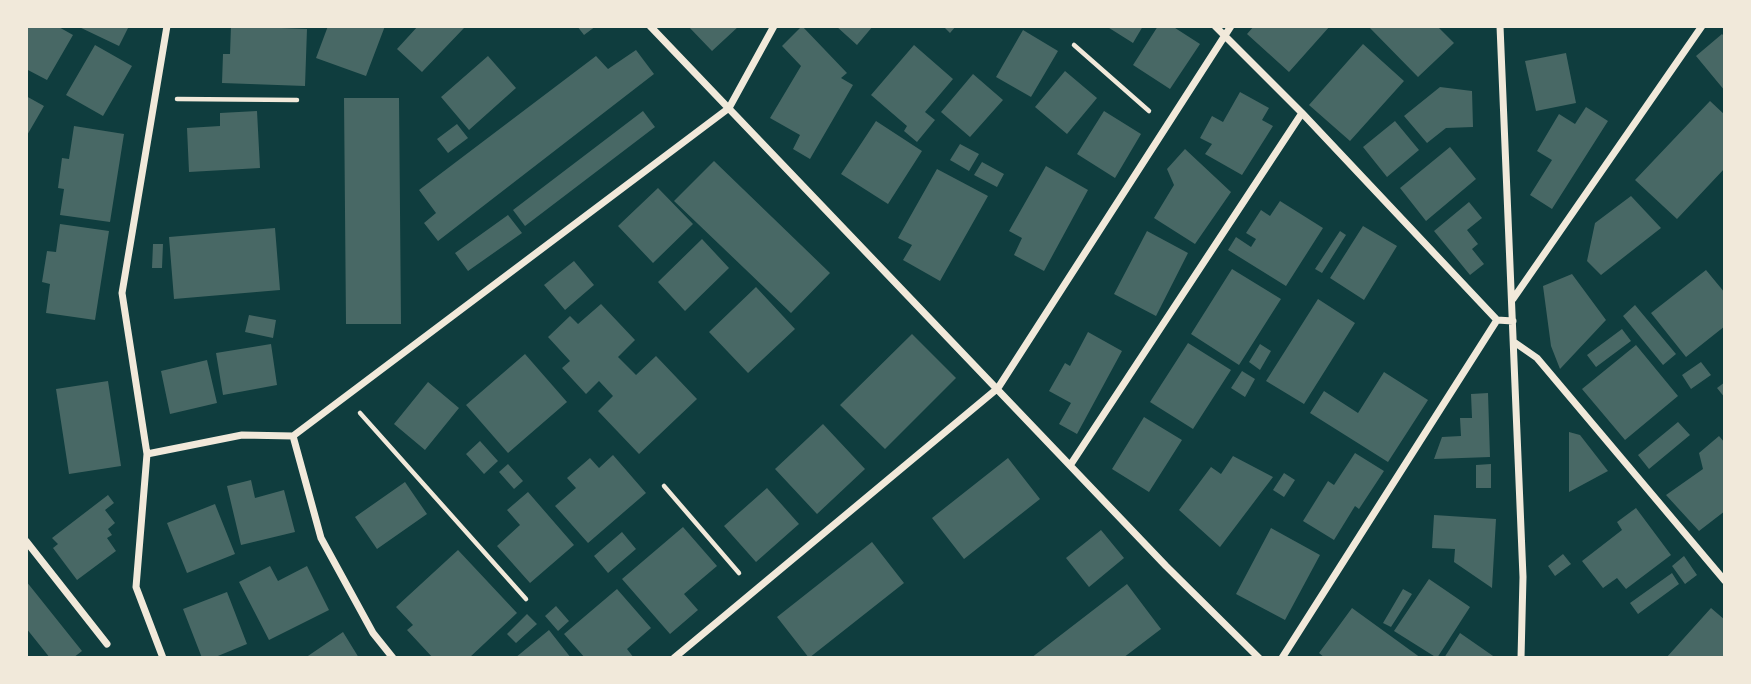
<!DOCTYPE html>
<html>
<head>
<meta charset="utf-8">
<style>
  body { margin:0 }
  #map { position:relative; width:1751px; height:684px; overflow:hidden; background:#0f3d3e; font-family:"DejaVu Sans",sans-serif }
  canvas { display:block }
  .frame { position:absolute; inset:0; border:28px solid #f1e9da; pointer-events:none }
</style>
</head>
<body>
<div id="map">
<canvas width="1751" height="684"></canvas>
<div class="frame"></div>
</div>
<script>
const c = document.querySelector('canvas').getContext('2d');
c.lineJoin = 'round';
function fill(path, color) { c.fillStyle = color; c.fill(path, 'evenodd'); }
function strokePath(path, color, width, dash) { c.strokeStyle = color; c.lineWidth = width; c.lineCap = dash ? 'butt' : 'round'; c.setLineDash(dash || []); c.stroke(path); }
fill(new Path2D(`
  M27,26H57L73,35L47,80L26,69Z
  M77,26H129L119,46Z
  M231,26L307,29L305,86L222,83L223,54H230Z
  M328,26H385L366,76L316,58Z
  M418,26L464,28L422,72L397,49Z
  M577,26H596L584,35Z
  M688,26H739L712,51Z
  M802,26L847,73L841,78L853,85L810,159L793,149L800,135L770,118L801,66L782,46Z
  M836,26H873L857,45Z
  M943,26H956L950,33Z
  M1106,26H1143L1133,43Z
  M1158,26H1172L1200,44L1170,89L1133,65Z
  M1254,26H1330L1289,72L1247,34Z
  M1368,26H1437L1454,43L1418,77Z
  M1023,30L1058,51L1031,97L996,77Z
  M1722,34L1725,37V91L1696,56Z
  M1363,44L1404,81L1350,141L1309,105Z
  M95,45L132,66L103,116L66,95Z
  M914,45L953,79L925,112L935,120L917,142L904,131L907,126L871,95Z
  M636,50L654,74L438,241L424,223L436,213L419,190L596,56L608,69Z
  M1566,53L1576,103L1536,111L1525,61Z
  M488,56L516,88L469,130L441,97Z
  M1065,71L1097,98L1067,134L1035,107Z
  M973,74L1003,100L970,137L941,112Z
  M1440,87L1472,91L1473,127L1446,128L1427,143L1404,116Z
  M1240,92L1269,108L1262,120L1273,126L1242,175L1205,154L1212,144L1200,138L1212,116L1223,122Z
  M26,96L44,106L26,137Z
  M344,98H399L401,324H346Z
  M1710,101L1725,115V168L1677,219L1635,180Z
  M1586,107L1608,121L1552,209L1530,195L1552,160L1537,151L1559,114L1575,124Z
  M257,111L260,168L189,172L187,128L220,126V113Z
  M643,111L655,127L525,226L513,210Z
  M1104,111L1141,134L1115,178L1077,154Z
  M876,121L922,151L888,204L841,174Z
  M1395,121L1419,150L1387,177L1363,147Z
  M457,124L468,138L448,153L437,139Z
  M74,126L124,134L110,222L60,215L64,189L58,188L62,158L69,159Z
  M960,144L979,154L969,171L950,160Z
  M1450,147L1476,179L1426,221L1400,188Z
  M1185,149L1231,192L1195,244L1154,218L1174,185L1167,169Z
  M714,161L830,273L791,313L674,201Z
  M982,162L1004,174L997,187L974,175Z
  M1046,166L1088,190L1044,271L1014,255L1022,238L1009,231Z
  M937,169L988,196L940,281L903,260L912,245L898,238Z
  M658,188L693,224L653,263L618,226Z
  M1631,196L1661,228L1601,275L1587,261L1595,223Z
  M1280,201L1323,228L1286,286L1228,250L1236,237L1251,247L1256,239L1246,233L1261,210L1270,216Z
  M1469,202L1482,218L1467,230L1478,244L1472,249L1484,264L1470,275L1434,231Z
  M508,215L522,233L468,271L455,253Z
  M60,224L109,231L95,320L46,313L50,284L42,282L47,251L56,252Z
  M1363,226L1397,246L1364,300L1330,278Z
  M275,228L280,290L174,299L169,237Z
  M1147,231L1188,253L1156,316L1114,294Z
  M1340,231L1346,235L1322,273L1315,269Z
  M702,239L729,268L685,311L658,282Z
  M153,244H163L162,268H152Z
  M574,261L594,285L565,310L544,285Z
  M1232,269L1281,299L1239,365L1191,334Z
  M1706,270L1725,293V326L1686,357L1651,313Z
  M1572,274L1606,320L1560,369L1551,346L1543,286Z
  M756,287L795,329L748,373L709,332Z
  M1318,299L1355,323L1304,404L1266,381Z
  M601,304L635,340L618,357L636,375L656,356L697,399L639,454L598,411L613,396L599,381L586,394L562,368L570,361L548,337L570,316L578,324Z
  M1635,305L1676,354L1663,365L1623,316Z
  M249,315L276,320L273,338L245,332Z
  M1622,329L1631,341L1596,367L1587,355Z
  M1088,332L1122,351L1077,434L1059,424L1071,403L1049,391L1065,363L1070,366Z
  M912,334L956,378L885,449L840,405Z
  M1188,343L1231,370L1193,429L1150,402Z
  M271,344L277,385L223,395L216,353Z
  M1260,344L1271,351L1260,370L1249,362Z
  M1636,345L1678,396L1625,440L1582,389Z
  M525,354L567,402L508,453L466,405Z
  M207,360L217,403L170,414L161,371Z
  M1701,362L1711,375L1691,389L1682,375Z
  M1242,371L1255,379L1245,397L1231,388Z
  M1384,372L1428,400L1388,462L1310,413L1324,391L1358,413Z
  M108,381L121,466L69,474L56,389Z
  M428,382L459,408L425,450L394,424Z
  M1725,382V398L1717,388Z
  M1488,393L1490,457L1434,459L1442,437L1461,436L1460,418H1472L1471,394Z
  M1144,417L1182,440L1149,492L1112,469Z
  M1678,422L1690,435L1649,469L1638,455Z
  M823,424L865,469L817,514L775,469Z
  M1569,432L1580,435L1608,471L1569,492Z
  M1719,436L1725,443V511L1699,531L1666,495L1703,469L1699,453Z
  M480,441L498,461L484,474L466,454Z
  M1355,453L1384,471L1359,509L1355,506L1334,540L1303,521L1328,481L1334,485Z
  M613,455L646,493L588,543L555,506L576,488L567,478L590,458L599,468Z
  M1233,456L1273,477L1220,547L1179,510L1211,467L1221,474Z
  M1008,458L1040,499L964,559L932,518Z
  M508,464L523,481L514,489L499,472Z
  M1491,464V488H1476V465Z
  M1284,473L1295,480L1284,497L1273,490Z
  M251,480L255,498L284,490L295,532L241,545L227,486Z
  M405,482L427,514L377,549L355,517Z
  M767,488L799,524L756,562L724,526Z
  M528,492L574,545L530,583L497,546L520,525L507,510Z
  M108,495L114,503L105,510L115,523L108,529L112,535L107,538L116,551L77,580L53,548L58,544L52,538Z
  M215,504L235,554L187,573L167,523Z
  M1636,508L1671,555L1626,589L1617,578L1603,588L1582,561L1622,530L1617,522Z
  M1434,515L1496,519L1492,588L1454,562L1455,549L1432,548Z
  M683,527L717,566L684,594L698,610L670,634L622,579Z
  M1271,528L1320,555L1285,620L1236,594Z
  M1101,530L1124,558L1089,587L1066,558Z
  M622,532L636,549L608,573L594,556Z
  M872,542L904,583L809,658L777,617Z
  M458,550L517,613L469,658H433L407,630L413,625L396,607Z
  M1563,554L1571,564L1555,576L1548,566Z
  M1684,556L1697,575L1685,584L1672,566Z
  M270,566L278,581L307,566L329,610L269,640L239,582Z
  M1672,573L1679,584L1638,614L1630,603Z
  M1429,579L1470,607L1437,658L1394,631Z
  M26,581L82,651L73,658H50L26,628Z
  M1127,584L1161,629L1123,658H1031Z
  M617,589L651,628L627,649L634,658H585L564,634Z
  M1403,589L1412,594L1391,627L1383,623Z
  M227,592L247,644L213,658H202L183,609Z
  M556,606L569,621L558,631L545,616Z
  M1352,608L1421,658H1325L1319,653Z
  M1711,608L1725,620V658H1666Z
  M527,614L537,624L516,643L507,634Z
  M549,630L571,658H515Z
  M343,632L359,658H305Z
  M1460,633L1496,658H1444Z`), '#486865');
strokePath(new Path2D(`
  M1074,45L1149,111
  M177,99L297,100
  M360,413L526,599
  M664,486L739,573`), '#f1e9da', 4.5);
strokePath(new Path2D(`
  M650,26L1166,566L1259,658
  M1215,26L1302,113L1497,320L1513,321
  M1500,26L1523,577L1521,658
  M1513,299L1702,26
  M1514,342L1537,358L1725,581
  M293,436L321,538L373,633L393,658
  M147,454L122,293L167,26
  M1071,464L1302,113
  M26,541L107,644
  M163,658L136,587L147,454L242,435L293,436L729,108L774,26
  M674,658L998,388L1231,26
  M1282,658L1497,320`), '#f1e9da', 7);
</script>
</body>
</html>
